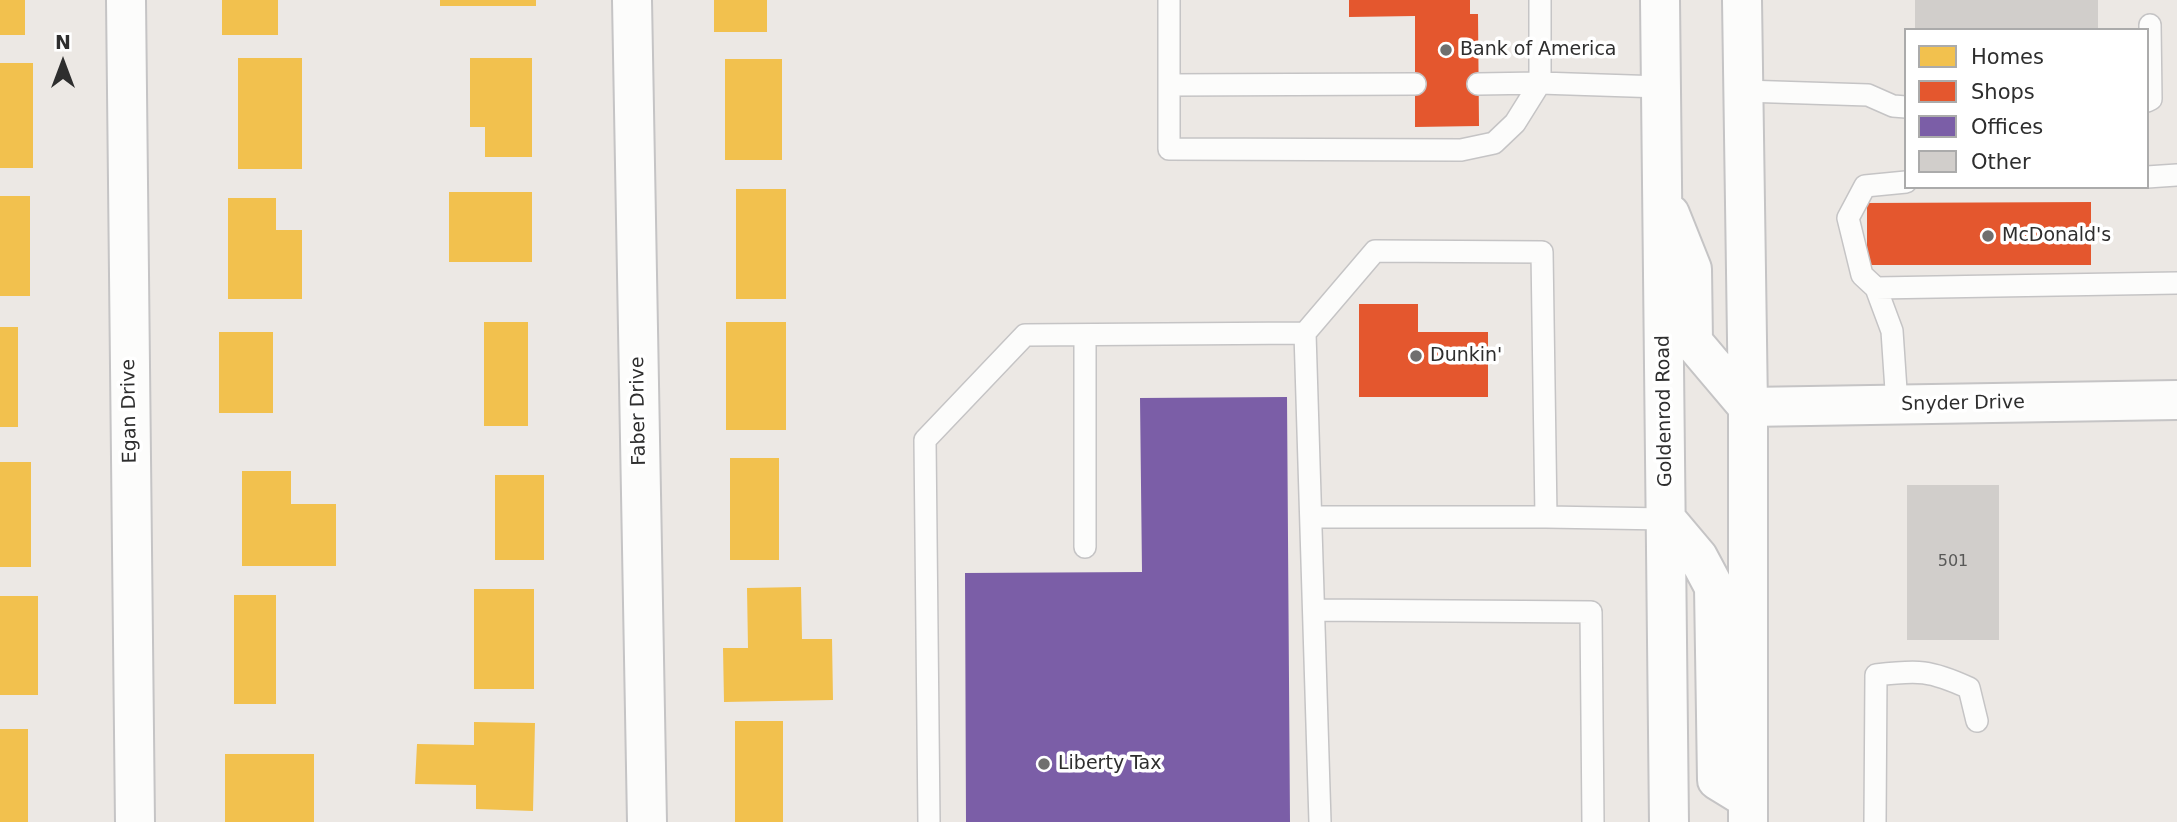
<!DOCTYPE html>
<html>
<head>
<meta charset="utf-8">
<style>
  body { margin:0 }
  #map { position:relative; width:2177px; height:822px; overflow:hidden; background:#ece8e4; font-family:"DejaVu Sans",sans-serif }
  canvas { display:block }
  .legend { position:absolute; left:1904px; top:28px; width:245px; height:161px; box-sizing:border-box; background:#fff; border:2px solid #ababab; margin:0; padding:9px 12px; list-style:none; font-size:21px; color:#2e2e2e }
  .legend li { display:flex; align-items:center; gap:14px; height:35px }
  .legend b { width:35px; border:2px solid #ababab }
  .north { position:absolute; left:28px; top:28px; width:70px; height:70px; -webkit-text-stroke:5px #fff; paint-order:stroke; rotate:0deg; font-size:19px; font-weight:700; line-height:28px; text-align:center; color:#2e2e2e }
  .north::after { content:''; display:block; margin:auto; width:24px; height:32px; background:#2e2e2e; clip-path:polygon(50% 0,100% 100%,50% 72%,0 100%) }
</style>
</head>
<body>
<div id="map">
<canvas width="2177" height="822"></canvas>
<ul class="legend">
<li><b style="height:19px;background:#f2c14e"></b>Homes</li>
<li><b style="height:19px;background:#e4572e"></b>Shops</li>
<li><b style="height:19px;background:#7b5ea7"></b>Offices</li>
<li><b style="height:19px;background:#d1cecb"></b>Other</li>
</ul>
<div class="north">N</div>
</div>
<script>
const c = document.querySelector('canvas').getContext('2d');
c.lineJoin = 'round';
function fill(path, color) { c.fillStyle = color; c.fill(path, 'evenodd'); }
function strokePath(path, color, width, dash) { c.strokeStyle = color; c.lineWidth = width; c.lineCap = dash ? 'butt' : 'round'; c.setLineDash(dash || []); c.stroke(path); }
function write(font, color, halo, rows, align = 'center') {
  c.font = font + ' "DejaVu Sans",sans-serif'; c.lineWidth = 7; c.setLineDash([]); c.textBaseline = 'middle'; c.strokeStyle = halo; c.fillStyle = color; for (const [text, x, y, turn = 0] of rows) {
    c.save(); c.translate(x, y); c.rotate((+turn || 0) * Math.PI / 180); c.textAlign = isNaN(turn) ? turn : align; if (halo) c.strokeText(text, 0, 0); c.fillText(text, 0, 0); c.restore();
  }
}
fill(new Path2D(`
  M0,0H25V35H0Z
  M222,0H278V35H222Z
  M440,0H536V6H440Z
  M714,0H767V32H714Z
  M238,58H302V169H238Z
  M470,58H532V157H485V127H470Z
  M725,59H782V160H725Z
  M0,63H33V168H0Z
  M736,189H786V299H736Z
  M449,192H532V262H449Z
  M0,196H30V296H0Z
  M228,198H276V230H302V299H228Z
  M484,322H528V426H484Z
  M726,322H786V430H726Z
  M0,327H18V427H0Z
  M219,332H273V413H219Z
  M730,458H779V560H730Z
  M0,462H31V567H0Z
  M242,471H291V504H336V566H242Z
  M495,475H544V560H495Z
  M801,587L802,639H832L833,700L724,702L723,648H748L747,588Z
  M474,589H534V689H474Z
  M234,595H276V704H234Z
  M0,596H38V695H0Z
  M735,721H783V822H735Z
  M474,722L535,723L533,811L476,809V785L415,784L417,744L474,745Z
  M0,729H28V822H0Z
  M225,754H314V822H225Z`), '#f2c14e');
fill(new Path2D(`
  M1349,0H1470V14H1478L1479,126L1415,127V16L1349,17Z
  M2091,202V265H1867V203Z
  M1359,304H1418V332H1488V397H1359Z`), '#e4572e');
fill(new Path2D(`
  M1287,397L1290,822H966L965,573L1142,572L1140,398Z`), '#7b5ea7');
fill(new Path2D(`
  M1915,0H2098V30H1915Z
  M1907,485H1999V640H1907Z`), '#d1cecb');
const lane = new Path2D(`
  M1169,0V149L1461,150L1494,143L1515,123L1540,83L1661,87
  M1478,84L1540,83V0
  M1169,85L1415,84
  M1744,91L1868,95L1893,106L1906,107
  M2147,101L2151,99L2150,25
  M2147,177L2177,175
  M1876,288L2177,283
  M1305,333L1320,822
  M1085,335V547
  M1897,405L1892,331L1876,288L1862,275L1848,218L1865,186L1906,182
  M1311,517H1546
  M1315,610L1591,612L1593,822
  M929,822L925,440L1025,335L1305,333L1375,251L1542,252L1546,517L1666,519
  M1875,822L1876,675C1918,670 1930,670 1969,688L1977,721`);
const street = new Path2D(`
  M126,0L135,822
  M632,0L647,822
  M1748,407L2177,400`);
const secondary = new Path2D(`
  M1660,0L1669,822
  M1742,0L1748,407V822
  M1670,214L1692,269L1693,342L1748,407
  M1666,519L1698,557L1714,587L1717,780L1748,799`);
strokePath(lane, '#c5c4c5', 24);
strokePath(street, '#c5c4c5', 42);
strokePath(secondary, '#c5c4c5', 42);
strokePath(lane, '#fcfcfb', 21);
strokePath(street, '#fcfcfb', 38);
strokePath(secondary, '#fcfcfb', 38);
for (const [x, y, r, color] of [
  [1446,50,7,"#706f6e"],
  [1988,236,7,"#706f6e"],
  [1416,356,7,"#706f6e"],
  [1044,764,7,"#706f6e"]
]) { const dot = new Path2D(); dot.arc(x, y, r, 0, 2 * Math.PI); c.fillStyle = color; c.fill(dot); strokePath(dot, '#fff', 2.5); }
write('16px', '#585857', null, [
  ["501",1953,562]
]);
write('19px', '#2e2e2e', '#fff', [
  ["Bank of America",1460,50],
  ["McDonald's",2002,236],
  ["Dunkin'",1430,356],
  ["Liberty Tax",1058,764]
], 'left');
write('19px', '#2e2e2e', '#fff', [
  ["Snyder Drive",1963,404,-1],
  ["Egan Drive",130,411,-91],
  ["Faber Drive",639,411,-91],
  ["Goldenrod Road",1665,411,-91]
]);
</script>
</body>
</html>
